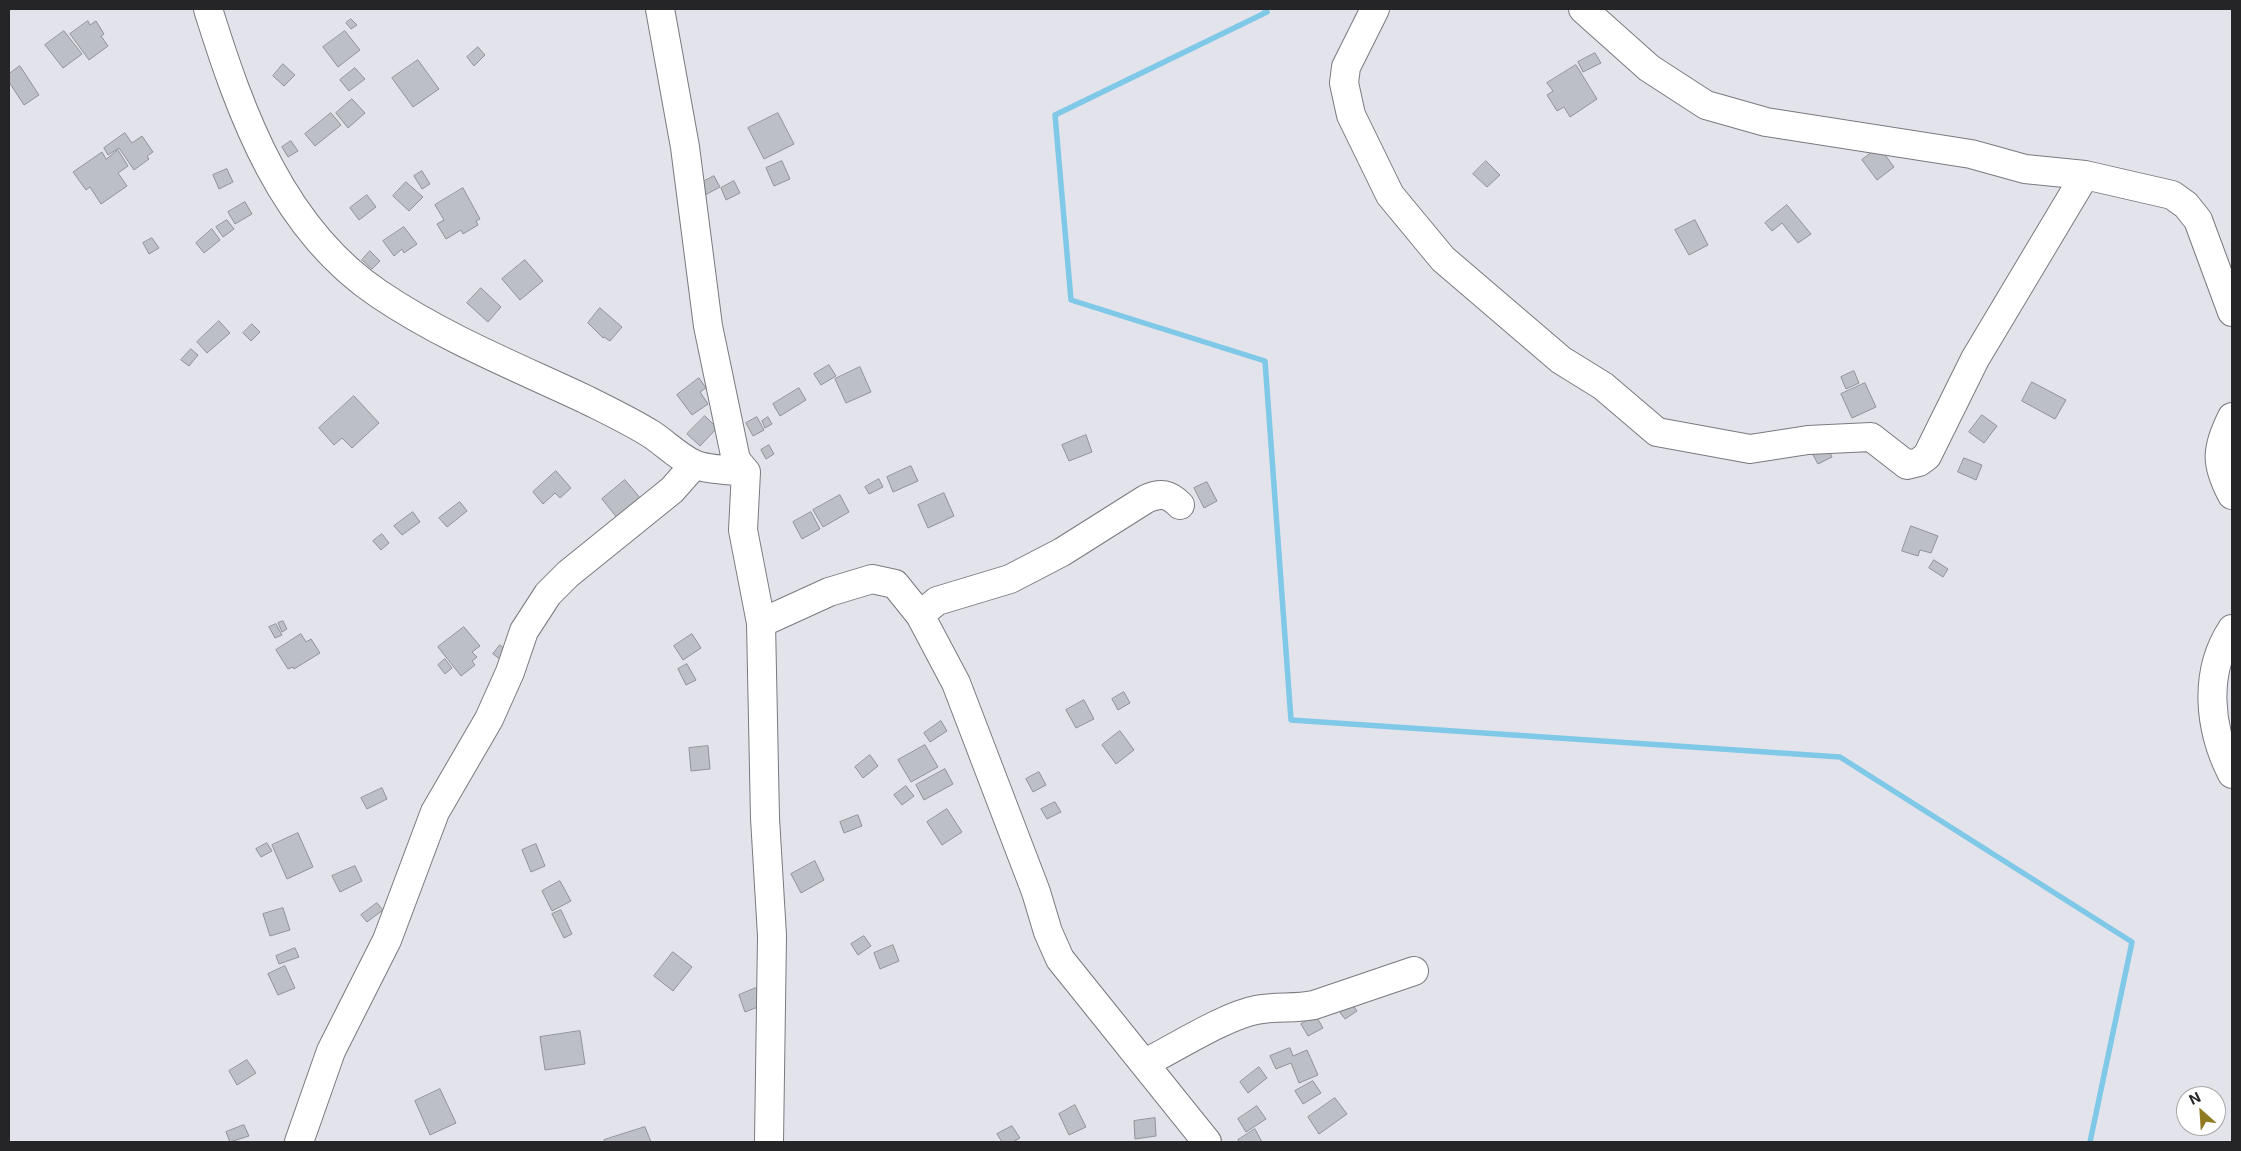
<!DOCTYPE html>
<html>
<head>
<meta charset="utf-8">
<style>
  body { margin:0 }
  #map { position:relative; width:2241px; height:1151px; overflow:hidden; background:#e3e4eb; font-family:Inter,sans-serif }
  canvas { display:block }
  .frame { position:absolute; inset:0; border:10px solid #252528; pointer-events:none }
  .north { position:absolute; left:2176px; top:1086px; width:50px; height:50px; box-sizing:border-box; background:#fff; border:1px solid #a8a8a9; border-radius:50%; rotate:334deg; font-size:14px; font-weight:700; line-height:20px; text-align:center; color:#252528 }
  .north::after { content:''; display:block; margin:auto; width:18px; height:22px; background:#907b21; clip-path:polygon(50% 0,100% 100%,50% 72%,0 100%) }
</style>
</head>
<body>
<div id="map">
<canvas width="2241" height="1151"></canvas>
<div class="frame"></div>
<div class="north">N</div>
</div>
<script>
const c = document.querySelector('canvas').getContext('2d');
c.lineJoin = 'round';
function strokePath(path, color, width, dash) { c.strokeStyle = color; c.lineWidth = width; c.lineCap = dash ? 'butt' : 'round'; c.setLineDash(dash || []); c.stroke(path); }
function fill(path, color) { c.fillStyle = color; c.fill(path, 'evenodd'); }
strokePath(new Path2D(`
  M1265,9L1267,12L1055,115L1071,300L1265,361L1291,720L1840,757L2132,942L2090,1142`), '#7fc8e8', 5.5);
const building = new Path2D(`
  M351,19L357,25L351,29L346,23Z
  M88,21L90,25L96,21L104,34L101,36L108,46L89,60L70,34Z
  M64,31L82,54L63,68L45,45Z
  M345,31L360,50L338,67L323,47Z
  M478,47L485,55L474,66L467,57Z
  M1595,53L1601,63L1583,72L1578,62Z
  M418,60L439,89L413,107L392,78Z
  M283,64L295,75L284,86L273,76Z
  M1576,65L1597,99L1570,117L1564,107L1557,111L1547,95L1553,91L1547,83Z
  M20,66L39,95L24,105L9,82V74Z
  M355,68L365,79L349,91L340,80Z
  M352,99L365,113L348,128L336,113Z
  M331,113L341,125L315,146L305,134Z
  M778,113L794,144L764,159L748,128Z
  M125,133L132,143L142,136L153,152L147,156L149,159L134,170L119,148L108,155L104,148Z
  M291,141L298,151L288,157L282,147Z
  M1879,147L1894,167L1877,180L1862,160Z
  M118,150L128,166L118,173L127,186L101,204L90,187L86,190L73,172L102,152L106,159Z
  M782,161L790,179L774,186L766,168Z
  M1486,161L1500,175L1487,187L1473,174Z
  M227,169L233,182L219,189L213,175Z
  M422,171L430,184L422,189L414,176Z
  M714,176L720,187L705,195L699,184Z
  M734,181L740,193L726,200L721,188Z
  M406,182L423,197L409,211L393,196Z
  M463,188L480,219L476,221L478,225L463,234L461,230L446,239L437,224L444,220L435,205Z
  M367,195L376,207L359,220L350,208Z
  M245,202L252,214L235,224L228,212Z
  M1787,205L1811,234L1798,243L1782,223L1772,231L1765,223Z
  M227,220L234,229L223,237L216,227Z
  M1695,220L1708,245L1689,255L1675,230Z
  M404,227L417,244L404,253L402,249L394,256L383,241Z
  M212,229L220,240L204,253L196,243Z
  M152,238L159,248L149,254L143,243Z
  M370,251L380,261L372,269L362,260Z
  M525,260L543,281L520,300L502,279Z
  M481,288L501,307L488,322L467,303Z
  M600,308L622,327L610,341L604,337L603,338L588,323Z
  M219,321L230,333L207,353L197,342Z
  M252,324L260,332L251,341L243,333Z
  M191,349L198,355L189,366L181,360Z
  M829,365L836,376L821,385L814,374Z
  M860,367L871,392L846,403L835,379Z
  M1854,371L1859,383L1846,389L1841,377Z
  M699,378L706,388L700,392L708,404L692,415L677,395Z
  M2032,382L2066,400L2055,419L2022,401Z
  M1865,383L1876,407L1852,418L1841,394Z
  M799,388L806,400L780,416L773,404Z
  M354,396L379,423L352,448L342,438L334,445L319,428Z
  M1982,415L1997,426L1984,443L1969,432Z
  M705,416L717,428L700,446L687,434Z
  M757,417L764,430L753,436L746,423Z
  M768,417L772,424L765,428L762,421Z
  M1086,435L1092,452L1069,461L1062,445Z
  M769,445L774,454L766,459L761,450Z
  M1827,446L1832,457L1818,464L1812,453Z
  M1964,458L1982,465L1976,480L1958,472Z
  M911,466L918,481L893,492L887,477Z
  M556,471L571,488L560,498L555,493L543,504L533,492Z
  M879,479L883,487L869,494L865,487Z
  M625,480L641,499L618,519L602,499Z
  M1207,482L1217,501L1204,508L1194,488Z
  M944,493L954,516L928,528L918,505Z
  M840,495L849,512L823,527L813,510Z
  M460,502L467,511L447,527L439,518Z
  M413,512L420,522L402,535L394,526Z
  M811,512L820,529L802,539L793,522Z
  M1911,526L1938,536L1931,553L1920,550L1918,556L1902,551Z
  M382,534L389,543L381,550L373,541Z
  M1934,560L1948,569L1943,577L1929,568Z
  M283,621L287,629L282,632L278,623Z
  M276,624L282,635L275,638L269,627Z
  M464,627L480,646L472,652L477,657L472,661L475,665L461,676L438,647Z
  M301,634L306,642L311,639L320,653L294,669L293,667L288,669L276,650Z
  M692,634L701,648L683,660L674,646Z
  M500,645L512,655L505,663L493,654Z
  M445,659L452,668L445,674L438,665Z
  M687,664L696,680L686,685L678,669Z
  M1124,692L1130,703L1118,710L1112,699Z
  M1084,700L1094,719L1076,728L1066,710Z
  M941,721L947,731L930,742L924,733Z
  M1120,731L1134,750L1116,764L1102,745Z
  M925,745L938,767L911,782L898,760Z
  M708,746L710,769L691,771L689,748Z
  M870,755L878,766L863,778L855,767Z
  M945,769L953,784L924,800L916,785Z
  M1039,772L1046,785L1033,792L1026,779Z
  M906,786L914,796L902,805L894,795Z
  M382,788L387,799L367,809L361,798Z
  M1055,802L1061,812L1047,819L1041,809Z
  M947,809L962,832L942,845L927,822Z
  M858,815L862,826L844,833L840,822Z
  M298,833L313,867L287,879L272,845Z
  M267,843L272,851L261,857L256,849Z
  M536,844L545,866L531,872L522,850Z
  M815,861L824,880L801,893L791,874Z
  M355,866L362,881L340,892L332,876Z
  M560,881L571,901L552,911L542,891Z
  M377,903L383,910L367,922L361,915Z
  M283,908L290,930L270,936L263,914Z
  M561,910L572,934L564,938L552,914Z
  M864,936L871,946L858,955L851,944Z
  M893,945L899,961L880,969L874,953Z
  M295,948L299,957L279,964L276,956Z
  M673,952L692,967L673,991L654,976Z
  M285,966L295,988L278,995L268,974Z
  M756,988L763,1005L745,1012L739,995Z
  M1348,998L1357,1011L1345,1019L1336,1007Z
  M1316,1016L1323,1028L1308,1036L1301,1024Z
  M580,1031L585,1064L545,1070L540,1037Z
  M1290,1048L1293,1056L1307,1050L1318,1075L1299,1083L1291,1063L1276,1069L1270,1056Z
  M247,1060L256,1073L237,1085L229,1071Z
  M1259,1067L1267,1078L1248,1093L1240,1082Z
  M1313,1081L1321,1093L1303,1104L1295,1091Z
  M440,1089L456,1123L430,1135L415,1101Z
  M1335,1098L1347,1114L1319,1134L1308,1117Z
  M1075,1105L1086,1127L1069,1135L1059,1114Z
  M1257,1106L1266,1119L1246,1132L1238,1119Z
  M1155,1118L1156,1136L1135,1139L1134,1121Z
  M244,1125L249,1136L230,1142L226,1132Z
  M1012,1126L1020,1138L1013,1142H1002L997,1134Z
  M645,1127L651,1142H604V1140Z
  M1255,1129L1262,1142H1240L1238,1140Z`);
fill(building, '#bdbfc6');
strokePath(building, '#909299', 1);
const minor = new Path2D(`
  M208,9C241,115 282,229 379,294C444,338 517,367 587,400C609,411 630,421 651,434C665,443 678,457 694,464C706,470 732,470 746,472
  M660,9L685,147L708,326L736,460L746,472L743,530L761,623L765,818L772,936L769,1142
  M1375,9L1346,67L1344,83L1351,115L1390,195L1443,259L1561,360L1603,386L1657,432L1750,449L1808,440L1871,437L1907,465L1919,462L1927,456L1975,359L2085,175
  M1583,9L1649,68L1706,105L1766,122L1971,154L2025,169L2085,175L2172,195L2186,205L2198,220L2232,312
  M2232,417C2216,449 2215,463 2232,495
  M920,615L937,601L1010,579L1062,552L1146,499C1161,492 1169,494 1180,505
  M761,623L829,592L872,579L895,584L920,615L956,683L1036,892L1048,932L1060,959L1207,1142
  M2232,629C2203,673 2209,729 2232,774
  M1145,1063C1175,1048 1225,1016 1256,1010C1276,1006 1295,1009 1314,1005L1414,971
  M299,1142L331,1051L387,940L435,812L489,719L510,672L524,631L548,594L568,574L672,490L694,465`);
strokePath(minor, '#797a80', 30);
strokePath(minor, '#fff', 28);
</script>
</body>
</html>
